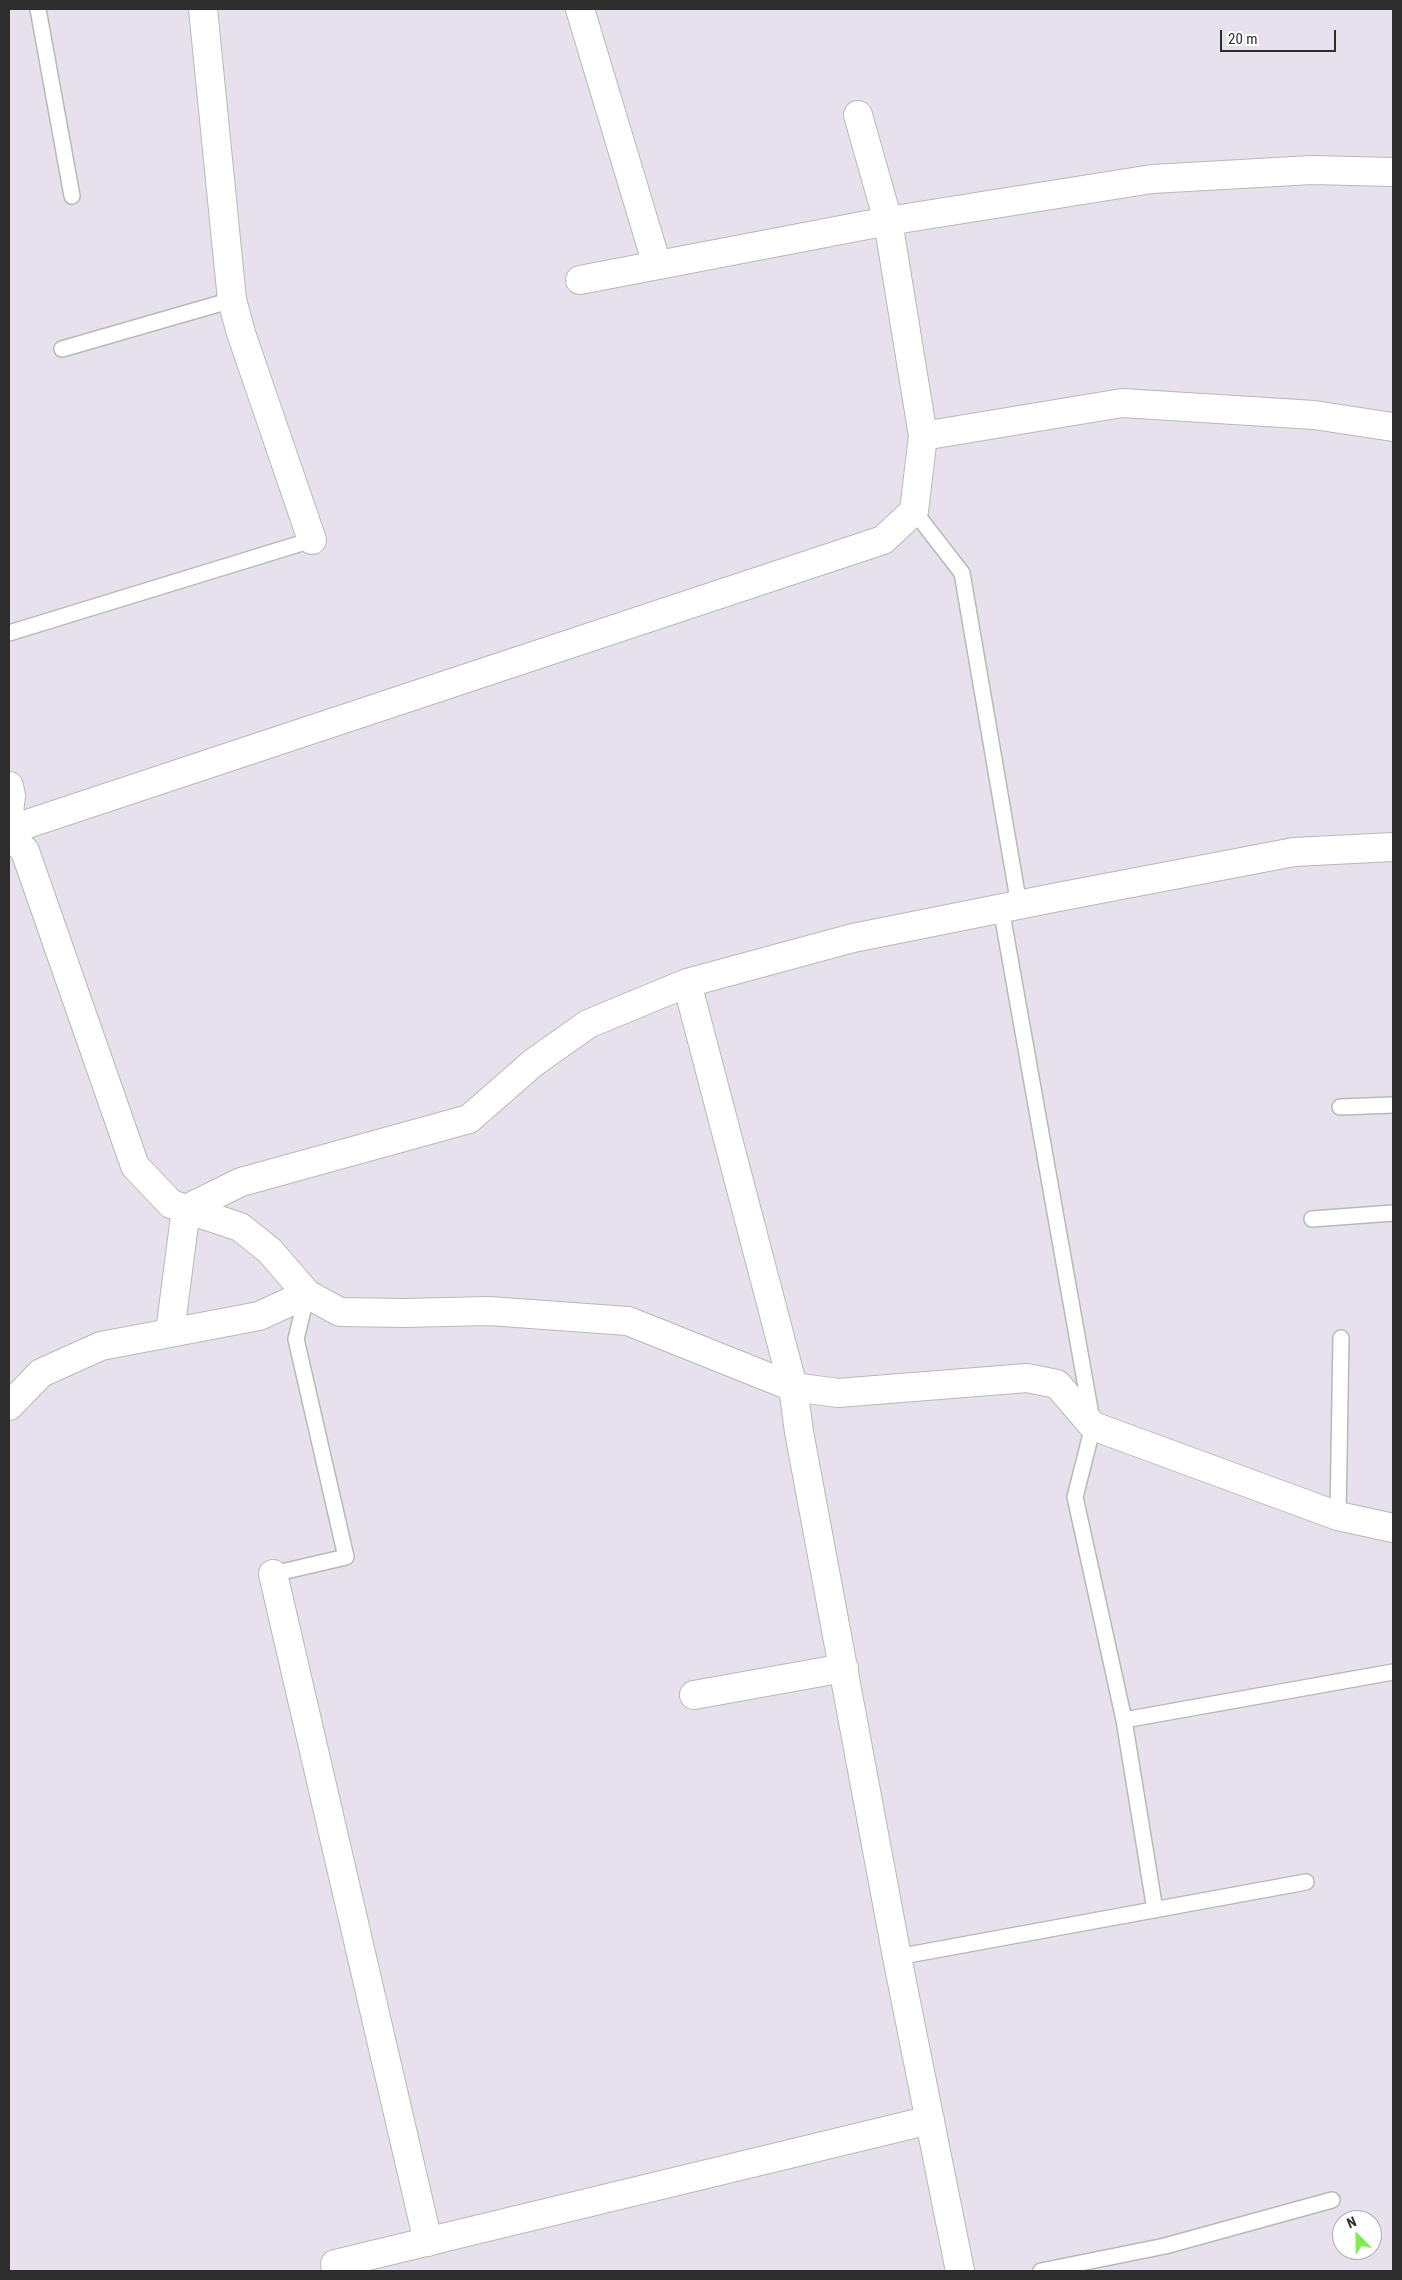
<!DOCTYPE html>
<html>
<head>
<meta charset="utf-8">
<style>
  body { margin:0 }
  #map { position:relative; width:1402px; height:2280px; overflow:hidden; background:#e7e1ed; font-family:"Roboto Condensed",sans-serif }
  canvas { display:block }
  .frame { position:absolute; inset:0; border:10px solid #2d2d2d; pointer-events:none }
  .north { position:absolute; left:1332px; top:2210px; width:50px; height:50px; box-sizing:border-box; background:#fff; border:1px solid #ababab; border-radius:50%; rotate:337deg; font-size:14px; font-weight:700; line-height:20px; text-align:center; color:#2d2d2d }
  .north::after { content:''; display:block; margin:auto; width:18px; height:22px; background:#7eec4f; clip-path:polygon(50% 0,100% 100%,50% 72%,0 100%) }
  .scale { position:absolute; left:1220px; top:30px; width:116px; height:22px; box-sizing:border-box; border:2px solid #2d2d2d; border-top:0; padding-left:6px; font-size:15px; line-height:18px; white-space:nowrap; color:#2d2d2d; -webkit-text-stroke:4px #fff; paint-order:stroke }
</style>
</head>
<body>
<div id="map">
<canvas width="1402" height="2280"></canvas>
<div class="frame"></div>
<div class="north">N</div>
<div class="scale">20 m</div>
</div>
<script>
const c = document.querySelector('canvas').getContext('2d');
c.lineJoin = 'round';
function strokePath(path, color, width, dash) { c.strokeStyle = color; c.lineWidth = width; c.lineCap = dash ? 'butt' : 'round'; c.setLineDash(dash || []); c.stroke(path); }
const lane = new Path2D(`
  M38,9L72,196
  M62,349L232,300
  M914,511L962,573L1019,905
  M9,633L312,540
  M1001,908L1093,1426L1075,1497L1124,1720L1155,1910
  M1340,1107L1393,1105
  M1312,1219L1393,1213
  M1338,1516L1341,1338
  M273,1574L346,1557L296,1339L307,1294
  M1124,1720L1393,1672
  M897,1957L1306,1882
  M1041,2271L1165,2246L1332,2200`);
const street = new Path2D(`
  M203,9L232,300L241,333L312,540
  M580,9L657,265
  M580,280L888,221L1152,179L1312,170L1393,172
  M923,436L1122,403L1314,415L1393,427
  M9,786L11,796L9,812
  M9,830L883,540L914,511L923,436L888,221L858,115
  M687,983L793,1387L799,1432L897,1957L960,2271
  M170,1332L186,1209L241,1182L469,1119L533,1063L588,1024L687,983L853,938L1053,898L1294,852L1393,847
  M9,1406L41,1373L101,1346L259,1316L307,1294
  M273,1574L428,2242
  M694,1695L844,1668
  M336,2271L335,2264L930,2120`);
const secondary = new Path2D(`
  M9,834L25,851L135,1166L171,1204L240,1227L270,1251L307,1294L340,1312L404,1313L489,1311L628,1321L793,1387L838,1393L1027,1378L1057,1384L1093,1426L1338,1516L1393,1528`);
strokePath(lane, '#b4bcb1', 18);
strokePath(street, '#b4bcb1', 30);
strokePath(secondary, '#b4bcb1', 30);
strokePath(lane, '#fff', 15);
strokePath(street, '#fff', 28);
strokePath(secondary, '#fff', 28);
</script>
</body>
</html>
